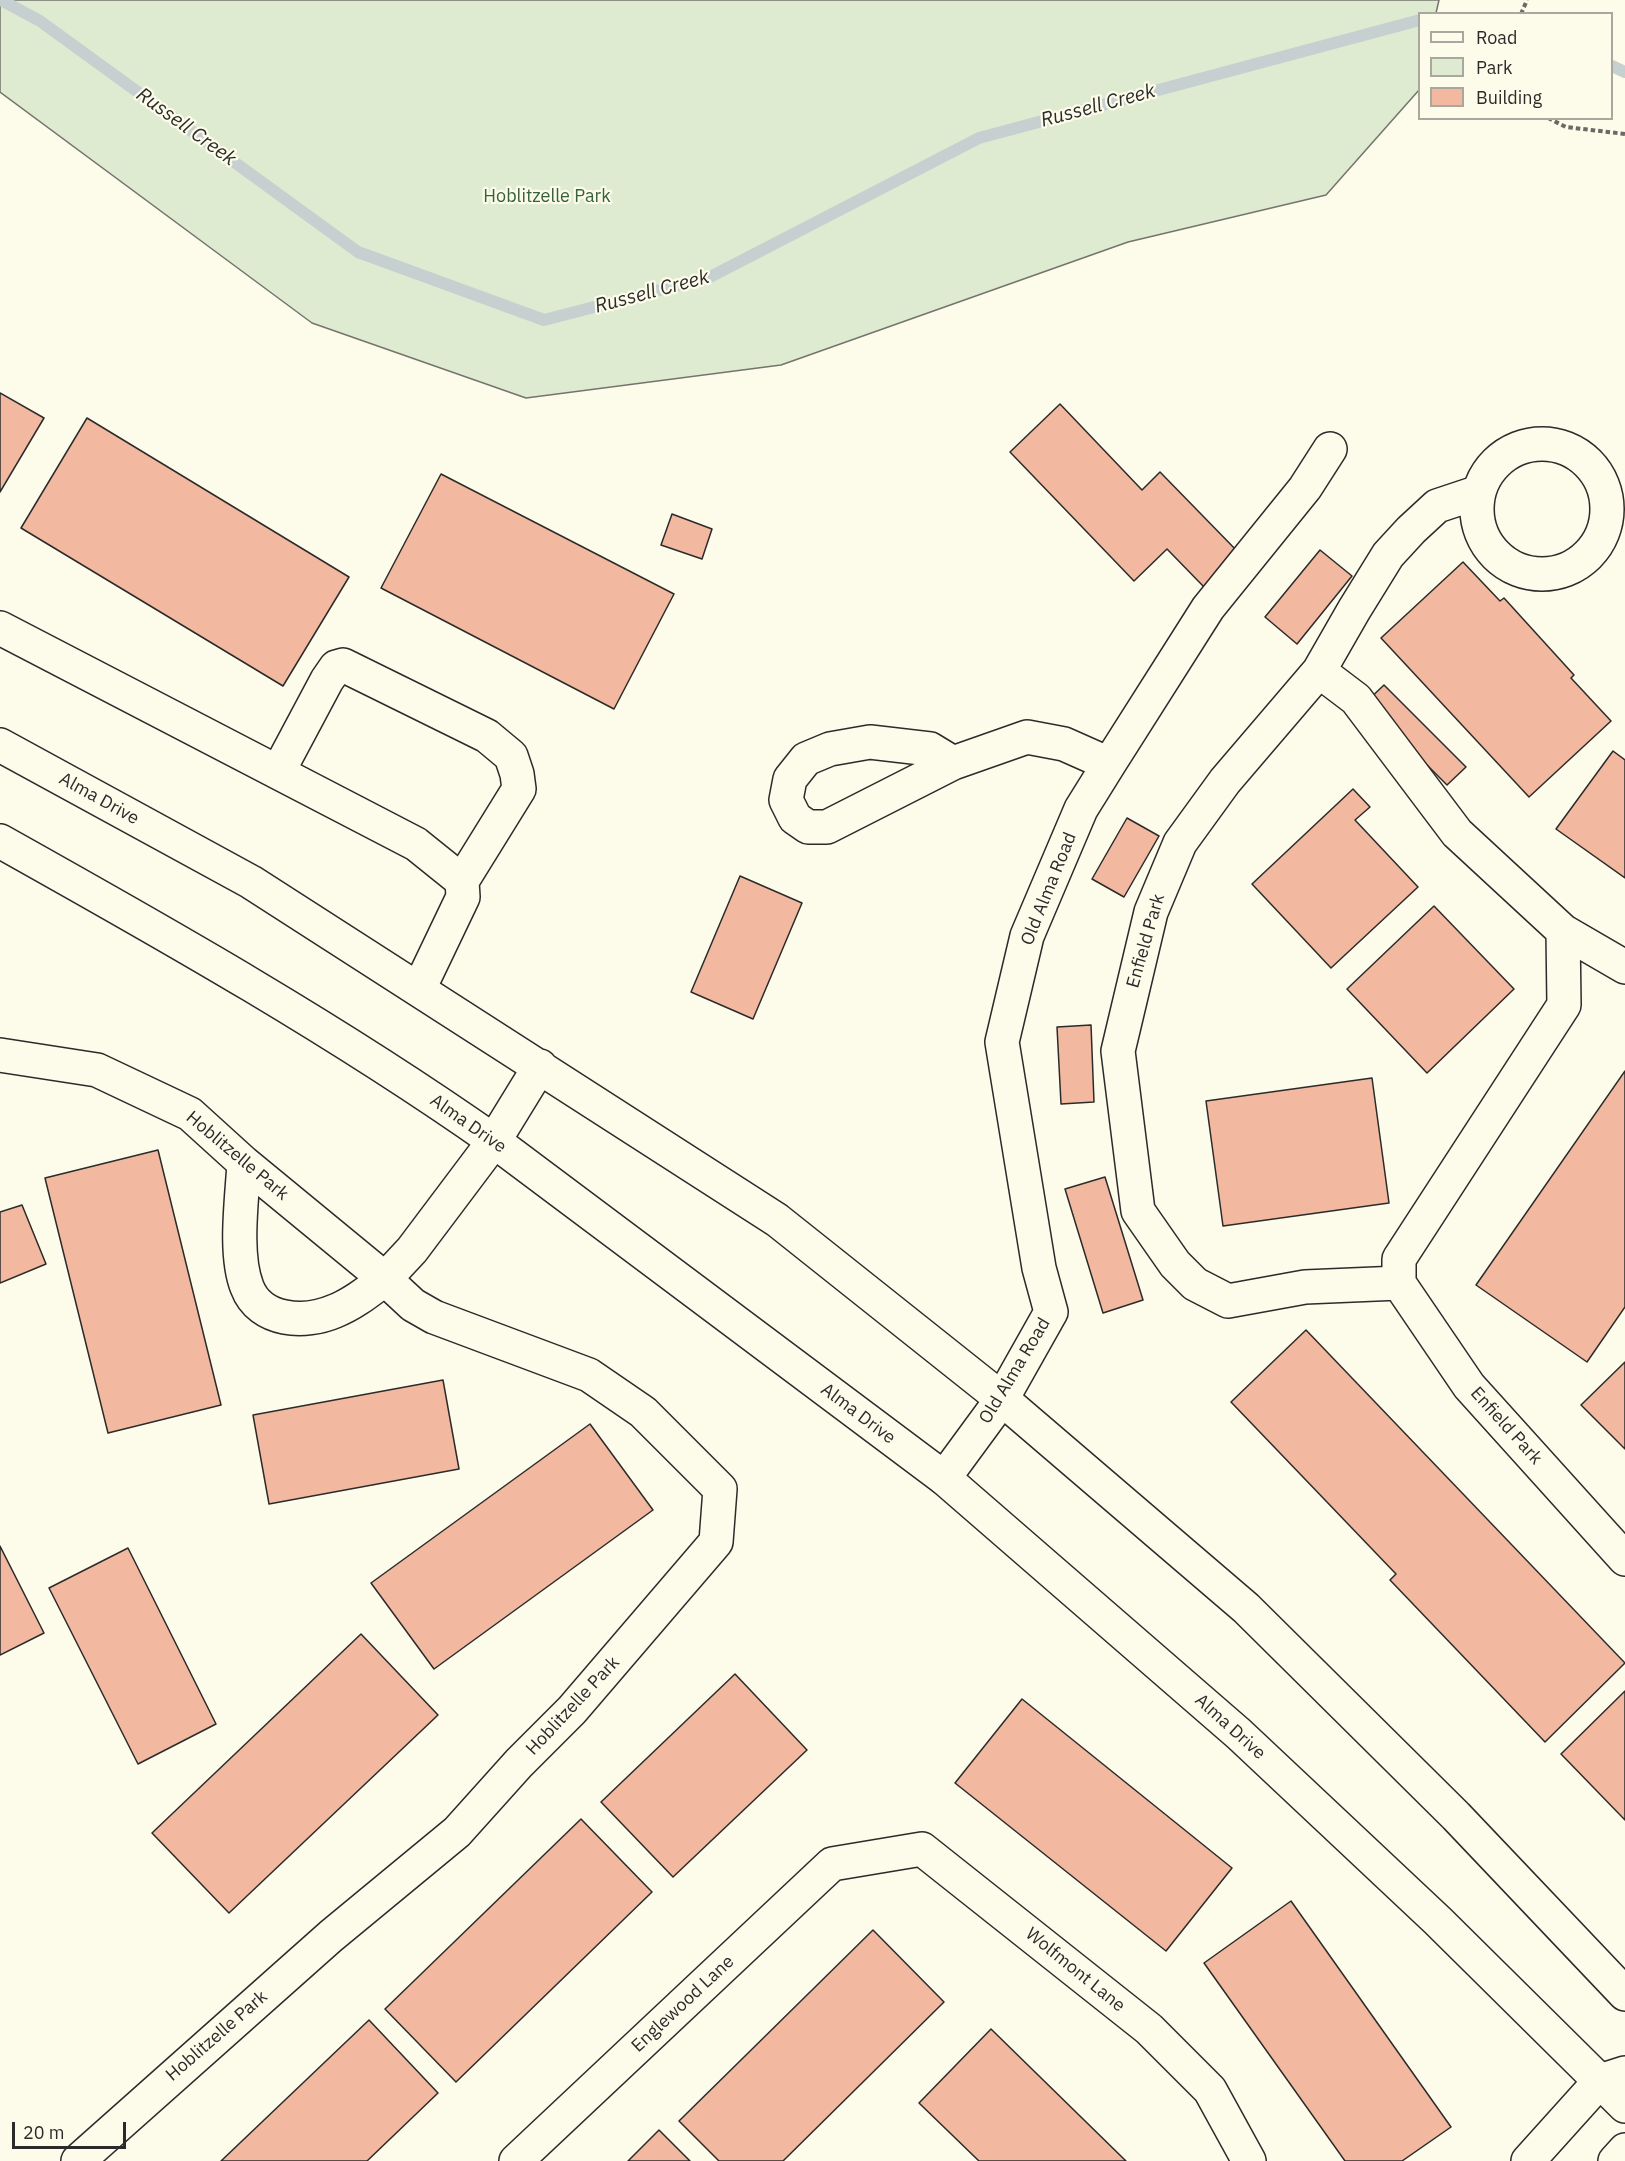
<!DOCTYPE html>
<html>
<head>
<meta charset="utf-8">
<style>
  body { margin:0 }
  #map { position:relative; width:1625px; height:2161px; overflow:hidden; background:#fdfbea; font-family:"IBM Plex Sans",sans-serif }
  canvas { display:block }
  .legend { position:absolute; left:1418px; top:12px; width:195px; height:108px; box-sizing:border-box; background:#fdfbea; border:2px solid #a9a89e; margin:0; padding:8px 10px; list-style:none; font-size:18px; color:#2b2b2b }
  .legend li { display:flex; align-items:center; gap:12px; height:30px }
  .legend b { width:30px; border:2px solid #a9a89e }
  .scale { position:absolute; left:12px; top:2122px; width:114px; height:27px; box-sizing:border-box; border:3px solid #2b2b2b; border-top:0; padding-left:8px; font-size:18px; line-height:21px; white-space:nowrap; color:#2b2b2b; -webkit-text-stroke:4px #fdfbea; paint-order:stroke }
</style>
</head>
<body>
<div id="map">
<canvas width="1625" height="2161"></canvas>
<ul class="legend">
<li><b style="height:8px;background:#fdfbea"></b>Road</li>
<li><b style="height:16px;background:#deebd1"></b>Park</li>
<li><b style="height:16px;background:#f2b8a0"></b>Building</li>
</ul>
<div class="scale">20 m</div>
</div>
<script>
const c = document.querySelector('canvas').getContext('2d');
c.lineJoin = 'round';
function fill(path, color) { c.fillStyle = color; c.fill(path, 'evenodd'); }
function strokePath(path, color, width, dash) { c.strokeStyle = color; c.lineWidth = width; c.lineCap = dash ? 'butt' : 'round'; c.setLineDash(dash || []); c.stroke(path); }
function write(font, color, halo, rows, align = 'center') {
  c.font = font + ' "IBM Plex Sans",sans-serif'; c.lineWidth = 4.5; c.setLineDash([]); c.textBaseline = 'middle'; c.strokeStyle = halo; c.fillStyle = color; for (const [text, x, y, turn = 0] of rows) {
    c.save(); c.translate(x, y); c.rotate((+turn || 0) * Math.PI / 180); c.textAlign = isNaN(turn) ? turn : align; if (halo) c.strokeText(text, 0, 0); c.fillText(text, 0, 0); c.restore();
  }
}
const green = new Path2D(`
  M0,0H1439L1436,13L1420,14L1419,90L1326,195L1128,242L781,365L526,398L312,323L0,92Z`);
fill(green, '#deebd1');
strokePath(green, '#74746e', 1.5);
strokePath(new Path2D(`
  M1,0L40,21L358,252L544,320L710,277L979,138L1420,20
  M1612,66L1625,72`), '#c7d0d0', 12);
const building = new Path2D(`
  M0,393L44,418L0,492Z
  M1060,404L1142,490L1160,472L1239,553L1204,587L1167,549L1134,581L1010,452Z
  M87,418L349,577L283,686L21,528Z
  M441,474L674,594L614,709L381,588Z
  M672,514L712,529L702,559L661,545Z
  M1320,550L1352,576L1297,644L1265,617Z
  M1463,562L1500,601L1504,598L1574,675L1571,678L1611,721L1529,797L1381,638Z
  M1384,685L1466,767L1447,785L1365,703Z
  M1613,751L1625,760V878L1556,829Z
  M1353,789L1370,807L1355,820L1418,887L1331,968L1252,884Z
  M1127,818L1159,836L1124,897L1092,879Z
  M740,876L802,903L753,1019L691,992Z
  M1434,906L1514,989L1427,1073L1347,989Z
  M1091,1025L1094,1102L1061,1104L1057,1027Z
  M1625,1071V1307L1587,1362L1476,1285Z
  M1372,1078L1389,1203L1223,1226L1206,1101Z
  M158,1150L221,1405L108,1433L45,1178Z
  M1105,1177L1143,1300L1103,1313L1065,1189Z
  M22,1205L46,1264L0,1283V1212Z
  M1306,1330L1625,1663L1545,1742L1390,1580L1396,1574L1231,1402Z
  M1625,1362V1449L1581,1405Z
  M443,1380L459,1469L269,1504L253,1415Z
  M590,1424L653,1510L434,1669L371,1583Z
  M0,1546L44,1633L0,1655Z
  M128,1548L216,1724L138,1764L49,1588Z
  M361,1634L438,1715L229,1913L152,1833Z
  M735,1674L807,1750L673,1877L601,1802Z
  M1625,1691V1820L1561,1754Z
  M1022,1699L1232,1868L1166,1951L955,1783Z
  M581,1819L652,1892L456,2082L385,2009Z
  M1291,1901L1451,2127L1402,2161H1345L1204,1963Z
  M873,1930L944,2002L783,2161H719L679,2121Z
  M369,2020L438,2093L367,2161H221Z
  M991,2029L1126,2161H979L919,2103Z
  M659,2130L690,2161H628Z`);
fill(building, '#f2b8a0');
strokePath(building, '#2b2b2b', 1.5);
const minor = new Path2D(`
  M1477 509a65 65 0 1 1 130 0a65 65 0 1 1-130 0Z
  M0,628L416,844L462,881L463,897L419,989
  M1319,671L1354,610L1388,555L1411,530L1437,506L1479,492
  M953,763L930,749L870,742L830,749L806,759L790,779L786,800L795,818L808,827H827L953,763L1027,737L1064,744L1109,764
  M278,772L327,680L336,667L343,665L487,736L511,756L517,774L519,789L462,881
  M1563,931L1564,1005L1399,1259V1283L1469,1386L1625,1559
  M0,1055L97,1070L190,1114L244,1163L385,1279L412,1250L494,1141
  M1399,1283L1305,1287L1228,1301L1195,1284L1175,1264L1138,1211L1118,1051L1151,912L1180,843L1225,781L1319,671L1356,699L1457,833L1563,931L1625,967
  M944,1478L1002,1399L1051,1312L1039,1268L1002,1042L1027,936L1081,809L1109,764L1208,608L1305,488L1330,449
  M78,2161L331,1936L457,1832L519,1763L572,1710L716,1542L720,1489L643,1412L589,1375L434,1317L413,1305L385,1279C369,1291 353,1304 335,1311C305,1324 260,1322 247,1287C234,1254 242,1199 244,1163
  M516,2161L832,1864L922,1849L1149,2029L1210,2090L1249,2161
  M1528,2161L1600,2081L1625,2073
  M1615,2161L1625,2150`);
const major = new Path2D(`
  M0,745L251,882L777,1220L1002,1399L1246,1608L1456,1816L1625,1994
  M0,841C168,935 336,1030 494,1141L944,1478L1239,1734L1438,1921L1625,2106
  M494,1141L540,1066`);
strokePath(minor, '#2b2b2b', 36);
strokePath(major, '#2b2b2b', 36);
strokePath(new Path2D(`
  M1521,14L1527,0
  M1548,118L1566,127L1625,134`), '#6a6964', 4, [4.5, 3]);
strokePath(minor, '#fdfbea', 33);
strokePath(major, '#fdfbea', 33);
write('18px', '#34623c', '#fdfbea', [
  ["Hoblitzelle Park",547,197]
]);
write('18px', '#2b2b2b', '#fdfbea', [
  ["Alma Drive",99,799,29],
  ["Old Alma Road",1049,889,-68],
  ["Enfield Park",1146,941,-74],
  ["Alma Drive",468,1124,35],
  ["Hoblitzelle Park",237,1156,40],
  ["Old Alma Road",1015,1371,-59],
  ["Alma Drive",858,1414,37],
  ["Enfield Park",1506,1426,48],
  ["Hoblitzelle Park",573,1706,-47],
  ["Alma Drive",1230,1727,42],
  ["Wolfmont Lane",1075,1970,39],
  ["Englewood Lane",683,2004,-43],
  ["Hoblitzelle Park",217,2036,-41]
]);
write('italic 20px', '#2b2b2b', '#fdfbea', [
  ["Russell Creek",1098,106,-15],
  ["Russell Creek",186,127,36],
  ["Russell Creek",652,292,-15]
]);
</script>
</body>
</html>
